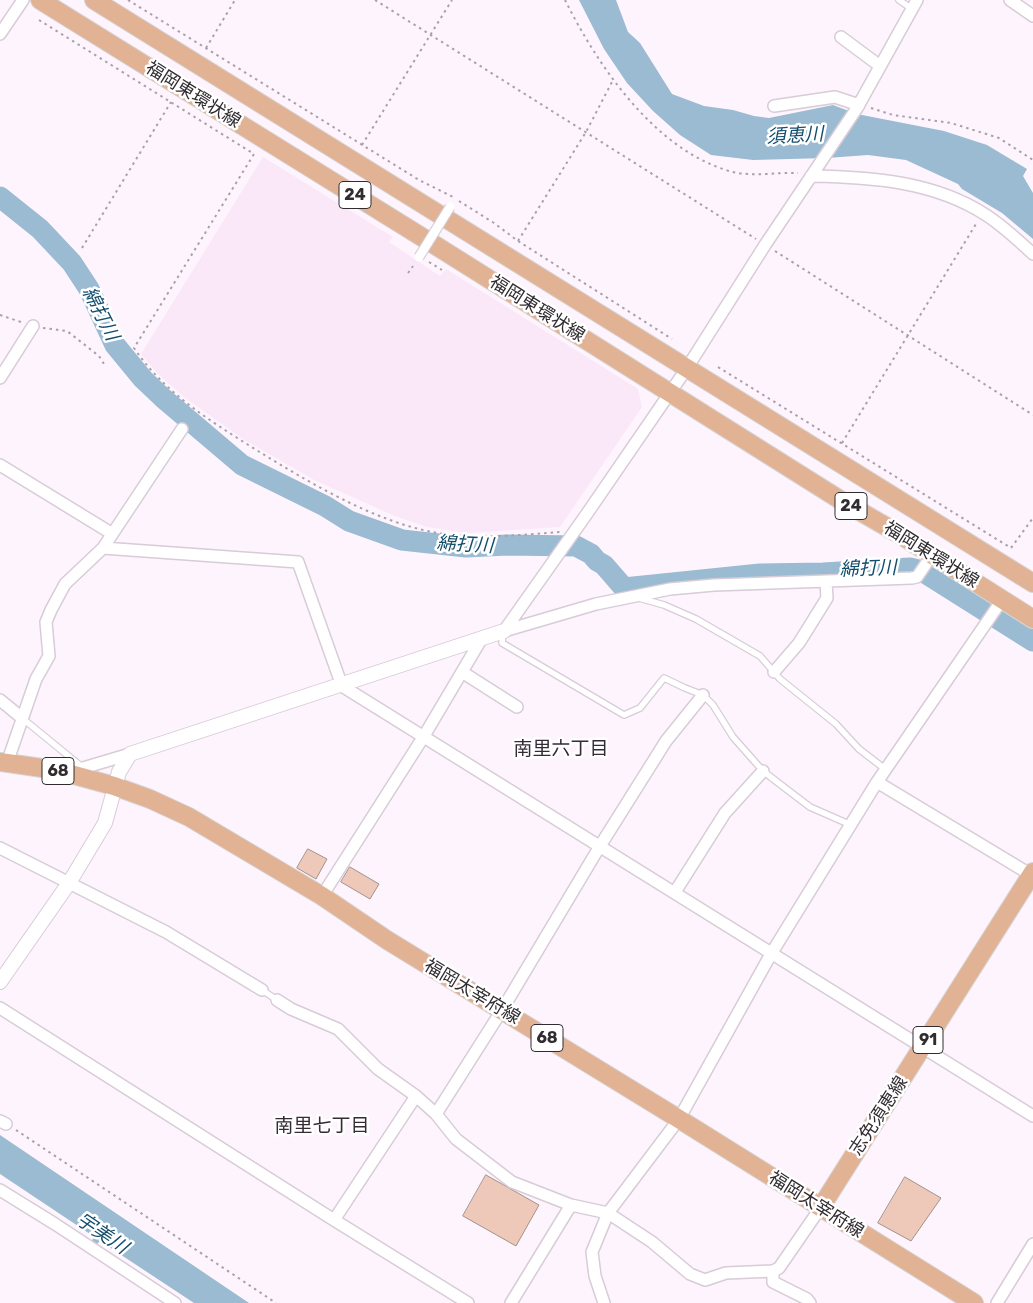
<!DOCTYPE html>
<html>
<head>
<meta charset="utf-8">
<style>
  body { margin:0 }
  canvas { display:block; background:#fef4fd }
</style>
</head>
<body>
<canvas width="1033" height="1303"></canvas>
<script>
const c = document.querySelector('canvas').getContext('2d');
c.lineJoin = 'round';
function fill(path, color) { c.fillStyle = color; c.fill(path, 'evenodd'); }
function strokePath(path, color, width, dash) { c.strokeStyle = color; c.lineWidth = width; c.lineCap = dash ? 'butt' : 'round'; c.setLineDash(dash || []); c.stroke(path); }
function write(font, color, halo, rows, align = 'center') {
  c.font = font + ' Rubik,"Noto Sans JP",sans-serif'; c.lineWidth = 5; c.setLineDash([]); c.textBaseline = 'middle'; c.strokeStyle = halo; c.fillStyle = color; for (const [text, x, y, turn = 0] of rows) {
    c.save(); c.translate(x, y); c.rotate((+turn || 0) * Math.PI / 180); c.textAlign = isNaN(turn) ? turn : align; if (halo) c.strokeText(text, 0, 0); c.fillText(text, 0, 0); c.restore();
  }
}
fill(new Path2D(`
  M263,157L393,237L389,242L440,276L446,269L638,389L642,407L560,527L467,533L427,527L395,516L314,480L243,439L184,397L158,374L141,354Z`), '#fae8f9');
fill(new Path2D(`
  M579,0H616L628,32L640,43L672,94L704,106L733,110L754,116L769,118L833,105L857,114L944,131L987,145L1027,169L1023,176L1033,193V239L1002,213L962,189L958,184L906,160L868,155L827,158L753,160L711,155L680,135L653,111L627,83L604,49Z
  M0,1135L249,1303H194L100,1241L96,1245L92,1243L93,1236L0,1174Z`), '#9abbd1');
strokePath(new Path2D(`
  M0,197L40,229L72,263L89,289L115,345L143,379L163,398L242,465L325,506L349,521L402,540L466,547L507,545L576,546L591,554L597,561L604,565L624,588L760,574L823,573L910,568L922,571L1033,641`), '#9abbd1', 21);
const building = new Path2D(`
  M308,849L327,859L316,879L297,868Z
  M350,867L379,884L370,899L341,882Z
  M486,1175L539,1205L516,1246L463,1216Z
  M905,1177L941,1198L911,1241L878,1223Z`);
fill(building, '#eec9b9');
strokePath(building, '#a1928c', 1);
const service = new Path2D(`
  M899,0L912,9
  M639,598L664,605L696,619L760,656L780,679L836,724L859,749L885,769
  M503,633L502,643L624,715L640,708L664,678L685,688L703,695L713,705L733,737L763,771L781,785L810,807L851,825
  M22,718L82,767
  M262,990L277,1000`);
const minor = new Path2D(`
  M1010,0L1033,16
  M0,34L23,0
  M841,37L880,66
  M774,106L835,97L859,105
  M811,176C870,177 934,181 986,215C1003,226 1018,240 1033,254
  M0,378L33,326
  M0,465L111,533
  M103,548L298,562L342,686L1033,1116
  M504,631L586,515L687,368L765,245L857,108L917,0
  M504,631L596,604L670,589L714,585L912,578L917,577L932,555
  M462,672L517,707
  M774,672L799,643L827,598L826,582
  M0,700L22,718
  M7,763L36,679L49,656L46,622L51,610L65,584L103,548L182,429
  M68,769L83,768L130,754
  M877,782L1033,876
  M0,848L166,932L262,990
  M675,892L725,813L763,771
  M322,896L424,736L482,638
  M277,1000L291,1009L338,1029L378,1069L416,1096L436,1114L456,1139L512,1182L571,1205L608,1213L652,1242L690,1274L705,1280L726,1273L773,1271L779,1268L821,1207
  M0,1008L334,1220L468,1303
  M436,1114L502,1010L600,846L666,741L703,695
  M0,1121L6,1124
  M0,1190L55,1224L175,1303
  M334,1220L416,1096
  M773,1271V1282L807,1299L810,1303
  M511,1303L571,1205
  M604,1303L595,1276L592,1252L608,1213L679,1119L771,954L877,782L1002,600
  M997,1303L1033,1244`);
const tertiary = new Path2D(`
  M0,982L69,883L105,823L119,772L130,754L504,631`);
const primary = new Path2D(`
  M40,0L438,247L842,501L899,534L1033,619
  M94,0L1033,583
  M0,762L56,770L114,786L150,799L189,817L322,896L387,940L679,1119L974,1303
  M821,1207L1033,872`);
strokePath(service, '#d7ccd7', 8);
strokePath(minor, '#d7ccd7', 14);
strokePath(tertiary, '#d7ccd7', 16);
strokePath(primary, '#d6d5d6', 20);
strokePath(new Path2D(`
  M128,0L419,180L453,197
  M375,0L756,239
  M565,0C598,66 653,147 726,170C749,178 775,172 798,173
  M39,20L254,154L134,348C165,394 212,422 258,451C310,483 372,520 432,532C471,540 520,535 561,532
  M206,48L235,0
  M871,108L893,115L951,123L999,138L1033,160
  M362,145L452,0
  M459,201L494,223L518,241L672,339
  M518,241L586,132L613,80
  M82,248L171,102
  M775,251L1033,415
  M429,262L442,270
  M408,273L413,266
  M0,315L21,322
  M43,328L67,331L99,356L104,364
  M718,367L1011,548L1033,518
  M842,443L976,224
  M16,1130L276,1303`), '#a8a1a8', 2, [2.5, 4]);
strokePath(service, '#fff', 5.5);
strokePath(minor, '#fff', 11);
strokePath(tertiary, '#fff', 14);
strokePath(primary, '#e1b294', 18);
const pedestrianBridge = new Path2D(`
  M419,257L450,207`);
strokePath(pedestrianBridge, '#d7ccd7', 11, []);
strokePath(pedestrianBridge, '#fff', 9);
for (const [x, y, w] of [
  [355,195,32],
  [851,506,32],
  [58,771,32],
  [547,1038,32],
  [928,1040,30]
]) { const box = new Path2D(); box.roundRect(x - w / 2, y - 13.5, w, 27, 4); c.fillStyle = '#fff'; c.fill(box); strokePath(box, '#302c30', 1); }
write('bold 16px', '#302c30', null, [
  ["24",355,195],
  ["24",851,506],
  ["68",58,771],
  ["68",547,1038],
  ["91",928,1040]
]);
write('18px', '#302c30', '#fff', [
  ["福岡東環状線",193,95,32],
  ["福岡東環状線",537,309,32],
  ["福岡東環状線",931,555,32],
  ["福岡太宰府線",472,992,31],
  ["志免須恵線",879,1116,-57],
  ["福岡太宰府線",816,1205,32]
]);
write('italic 19px', '#144e6d', '#fff', [
  ["須恵川",795,136,-3],
  ["綿打川",100,314,63],
  ["綿打川",465,545,3],
  ["綿打川",868,569,-2],
  ["宇美川",102,1234,34]
]);
write('19px', '#342b34', '#fff', [
  ["南里六丁目",561,750],
  ["南里七丁目",322,1127]
]);
</script>
</body>
</html>
